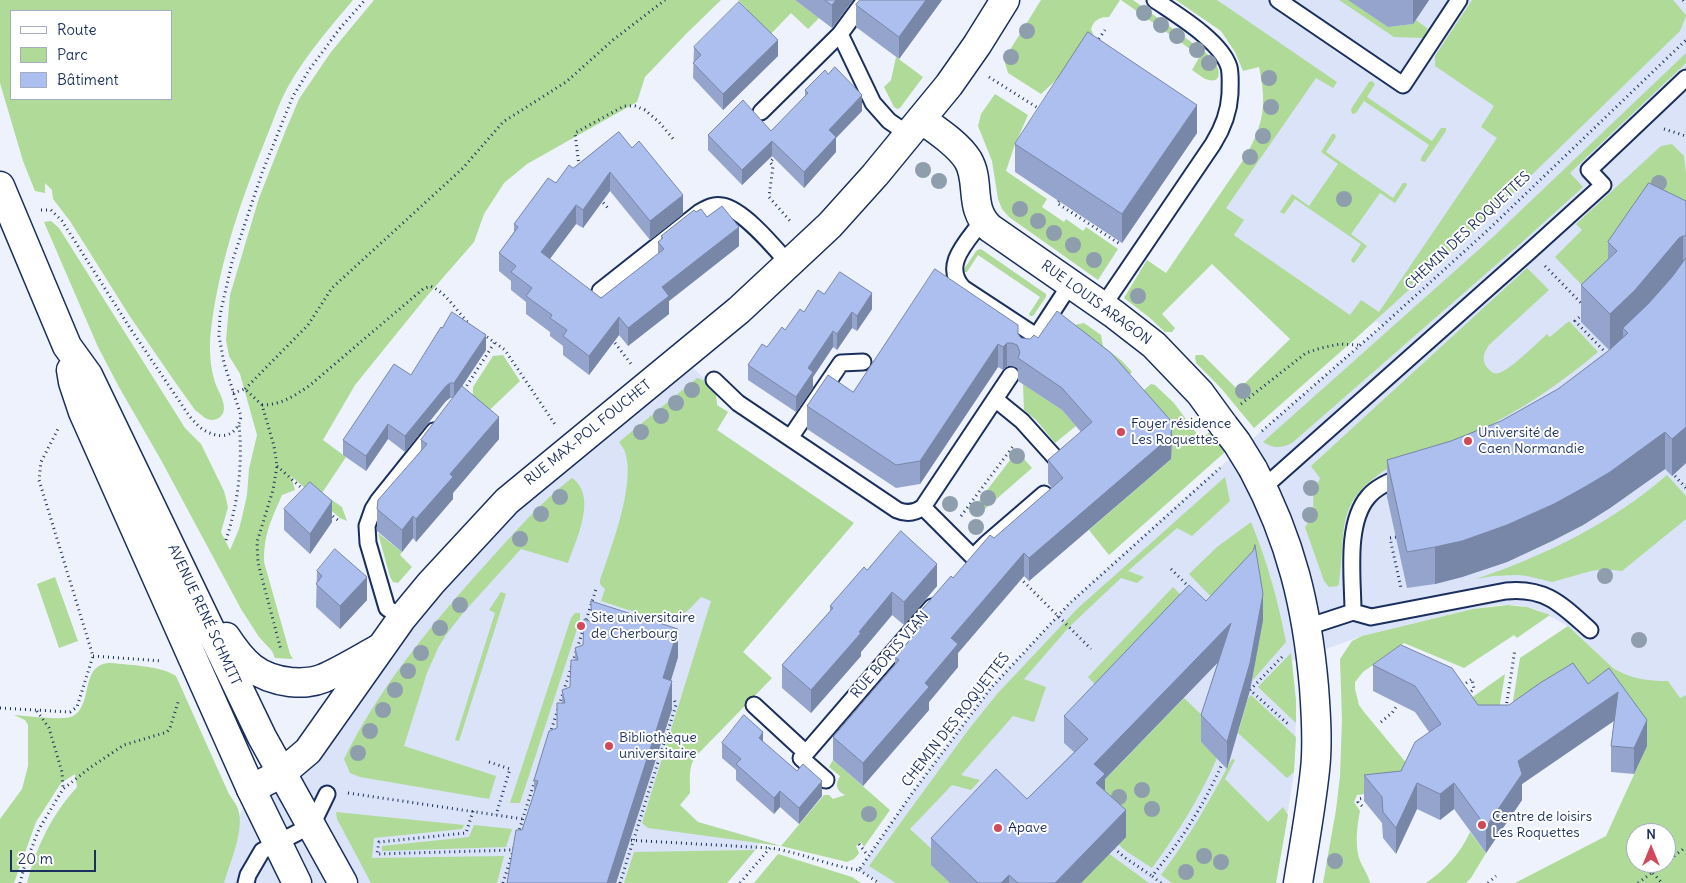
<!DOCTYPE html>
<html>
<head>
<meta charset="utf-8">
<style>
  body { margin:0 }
  #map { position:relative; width:1686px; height:883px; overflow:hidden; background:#eef2fc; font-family:Delius,sans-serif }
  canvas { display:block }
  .legend { position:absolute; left:10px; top:10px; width:162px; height:90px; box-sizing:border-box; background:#fff; border:1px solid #a4acbf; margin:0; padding:6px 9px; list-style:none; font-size:15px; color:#1b2f5e }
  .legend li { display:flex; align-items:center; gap:10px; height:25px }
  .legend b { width:25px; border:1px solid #a4acbf }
  .north { position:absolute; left:1626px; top:823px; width:50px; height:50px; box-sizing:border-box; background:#fff; border:1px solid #a4acbf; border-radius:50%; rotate:0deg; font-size:14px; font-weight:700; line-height:20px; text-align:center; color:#1b2f5e }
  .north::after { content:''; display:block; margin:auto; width:18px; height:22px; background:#d1495b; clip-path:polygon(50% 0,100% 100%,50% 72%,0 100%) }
  .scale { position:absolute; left:10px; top:850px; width:86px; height:22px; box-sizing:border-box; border:2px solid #1b2f5e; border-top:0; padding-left:6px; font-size:15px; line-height:18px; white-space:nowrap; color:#1b2f5e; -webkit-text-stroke:4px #fff; paint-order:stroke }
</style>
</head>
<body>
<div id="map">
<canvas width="1686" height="883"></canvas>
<ul class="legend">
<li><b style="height:6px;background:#fff"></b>Route</li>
<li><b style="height:14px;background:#afda98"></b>Parc</li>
<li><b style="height:14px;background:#acbfee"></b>Bâtiment</li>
</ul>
<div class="north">N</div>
<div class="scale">20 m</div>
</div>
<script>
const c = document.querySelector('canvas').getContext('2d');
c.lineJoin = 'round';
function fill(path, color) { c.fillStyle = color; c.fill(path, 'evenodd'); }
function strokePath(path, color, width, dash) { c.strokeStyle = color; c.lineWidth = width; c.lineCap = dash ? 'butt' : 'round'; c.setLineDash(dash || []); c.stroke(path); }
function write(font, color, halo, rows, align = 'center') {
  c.font = font + ' Delius,sans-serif'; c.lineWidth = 4; c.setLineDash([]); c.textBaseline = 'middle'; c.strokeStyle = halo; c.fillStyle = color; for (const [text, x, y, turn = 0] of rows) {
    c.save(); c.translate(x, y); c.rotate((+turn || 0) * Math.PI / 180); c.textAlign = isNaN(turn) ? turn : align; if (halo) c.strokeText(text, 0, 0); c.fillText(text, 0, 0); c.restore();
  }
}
fill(new Path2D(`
  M1176,0H1686V695L1680,699L1668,681H1647L1633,678L1622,673L1613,668L1568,626L1538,610L1518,605H1498L1473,609L1362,636L1292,661L1296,701L1295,753L1293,780L1276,883H879L859,870L913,792L991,688L1076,597L1187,496L1382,326L1376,321L1367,328L1213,220L1303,87Z
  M681,356L714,388L717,405L728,412L717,430L854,523L743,652L772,678L695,756L691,763L690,772V793L680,805L698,822L762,840L752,855L727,883H216L227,844L251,789L282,773L402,618Z`), '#dae3f8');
fill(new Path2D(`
  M0,0H353C331,26 306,55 289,85C279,102 273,122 265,141C241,200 221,258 212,322C209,340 209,361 214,379C216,388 224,398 224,408C224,418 214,423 205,418L195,410L175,382L129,315L70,221L53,199L52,190L45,183V193L35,191L23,161L0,83ZM171,11V99H11V11Z
  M374,0H721L685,35L645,77L637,102L527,164L504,183L484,214L474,242L427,296L355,385L323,440L346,457L322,493L342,507L347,521L340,518L291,476L295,490L282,495C271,521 264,533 264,562L290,654L293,659L275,658L272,651L259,637L241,609L161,460L119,387L98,347L44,222L51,221L59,228L185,428L201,444L224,491L228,507L221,532L230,550L239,529L243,513L247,495L249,469L257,435L240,374L229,356L226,340L230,295L259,198L285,132L299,99L331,52Z
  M738,0H795L819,18L808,29L791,13L764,41L739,17L747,9Z
  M1041,0H1120L1109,17C1099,17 1094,20 1091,29L1095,39L1068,69L1041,94L1008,73L1005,63L1008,53Z
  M1121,0H1133L1205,52C1209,56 1213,59 1216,64C1220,71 1221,83 1209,80C1203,79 1197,73 1192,70L1200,56Z
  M1176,0H1217L1337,82L1333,88L1316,78L1226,208L1244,220L1234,235L1350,315L1361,300L1379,312L1497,138L1481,127L1494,106L1435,66V56L1472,0H1673L1686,15V16L1680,31L1481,224L1355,339L1254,428L1220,387L1196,363L1195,357L1196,355H1203L1238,390L1290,339L1212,264L1162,314L1175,328L1172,332H1165L1150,318L1124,298L1147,260L1166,273L1246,156C1264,122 1267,105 1259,67L1243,71L1235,52L1221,31Z
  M1339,0H1349L1388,27L1413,24L1416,20L1428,29L1423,38L1394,37Z
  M1686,53V63L1570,173L1583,187L1521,243L1292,443C1281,448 1274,449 1263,442L1493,237Z
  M896,57L923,77L900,108L897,109L894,107L884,87L891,80Z
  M1372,81L1375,84L1367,97L1432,141L1441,128H1446V131L1425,162L1421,161V158L1429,145L1364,101L1356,113L1352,114L1351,109L1369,82Z
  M995,94L1028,115L1014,147L1006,171L1047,199L1042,207L1064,222L1066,219L1083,231L1086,227L1118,249L1098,280L1009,217L1002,209L998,199L992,161L978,126L981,114Z
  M1332,134H1335L1336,137L1326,152L1393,198L1403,183H1406L1407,185L1395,203L1380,193L1351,234L1367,246L1354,263L1352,262L1351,260L1361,244L1295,199L1284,214L1280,212L1292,194L1309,206L1338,164L1321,152Z
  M1672,144L1684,156L1686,174V222L1600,304L1555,257L1582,230L1576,224L1661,146Z
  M981,249L1046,294V297L1033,316H1030L1029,314L1040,297L978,255L967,272H964V269L977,250Z
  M1527,268L1549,290L1489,345C1485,351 1481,358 1486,366C1489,370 1493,375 1499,373C1510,370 1537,343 1547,334L1550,337L1569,321L1598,352C1561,383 1521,410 1477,432C1448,447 1416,458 1385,470C1333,505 1347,530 1339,583L1338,586L1329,587L1324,581L1305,527C1319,510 1310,506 1315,489C1316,485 1319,482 1320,478L1311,466Z
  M1084,323L1101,335L1103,346L1122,361L1132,372L1119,385L1075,325Z
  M503,355L520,381L477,422L472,417L473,387L493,356Z
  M697,378C711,382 717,390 717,405L728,412L717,430L854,523L743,652L772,678L695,757C688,768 690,780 690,793L680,805L698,822L781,846L824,795H829L833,799L845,795C836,791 835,784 840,776L829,767L833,760L890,810L864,847L861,842L856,846L859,853L854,859L847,862L781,846L648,828L642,823L711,601L701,597C697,601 692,607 687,611C666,626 624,608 601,601L605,589L600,584V580C611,548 636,484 625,452C624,449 621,445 619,442Z
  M1023,384L1062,410L1076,426L1055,443L1036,420L1024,410Z
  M1151,384L1155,385L1174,403L1200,438L1211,432L1225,452L1109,555L1089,530L1171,459L1132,400Z
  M1017,451L1032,468L985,509L978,502Z
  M1667,475L1686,496V519L1622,571L1604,569L1591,571L1552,582L1527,576L1518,575L1493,576L1476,579C1544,556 1612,523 1667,475Z
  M1225,477L1230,501L1192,536L1177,528L1128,571L1144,577L1137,583L1121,578L1069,627L1024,679L1046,687L1034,722L1013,716L961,775L980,780L971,790L952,785L910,829L939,856L931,865L950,883H896L869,866L969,729L997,694L1077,609Z
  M572,478C598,496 576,540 568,563L521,549L463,613L446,635L438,648L427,673L404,746L496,776L489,799L360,777L350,773L344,759C380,686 432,624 486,564C513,534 541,502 572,478Z
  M1251,522C1267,561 1278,600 1286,642L1252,681L1257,649L1223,609L1189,574L1217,547Z
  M378,533L402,552L400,555L412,567L398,583L393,582L390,577Z
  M55,577L78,641L59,648L37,584Z
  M1173,587L1193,607L1107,697L1088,677Z
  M501,592L506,594L459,741L455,740L495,613L489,610Z
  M1508,605L1527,607L1550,615L1517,638L1514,635L1464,668L1404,643L1363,672L1355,682V689L1359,705L1364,712L1408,765L1396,790L1357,795L1354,802L1360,811C1357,826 1355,843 1359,858C1362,867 1368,874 1370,883H1323L1336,810L1340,776L1342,720L1340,659L1352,641L1362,636L1473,609Z
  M575,613H580V620L520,803H510L571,618Z
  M1568,626L1613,668C1631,679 1648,681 1668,681L1680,698L1686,695V883H1515L1606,836L1647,746L1624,714L1508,732L1520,658ZM1636,833H1666V863H1636Z
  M1291,653L1296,701V723L1258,687Z
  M111,663C129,665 162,666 176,676L228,792C231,798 236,803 238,809C245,830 230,862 224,883H27C36,847 52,814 77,787L75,774L61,783L36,822L14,883H0V819L22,789L28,766V725L25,720L14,715C26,716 64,721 73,716C94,705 79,663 111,663Z
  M1505,674L1491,757L1460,706Z
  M1251,695L1296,737L1294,772L1287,778L1238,733L1248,698Z
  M1184,698L1208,721L1201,742L1217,758C1199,800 1178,832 1152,868L1126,851L1118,844L1094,791Z
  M1232,759L1235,760L1225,779L1268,822L1283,807L1288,815L1276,883H1172L1161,875C1188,839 1210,800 1232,759Z
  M336,812L464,825L462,829L374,838L372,858L504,856L497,883H371L337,819Z
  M474,825L512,829L506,847L382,851V846L469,837Z
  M1470,832L1486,853L1471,878L1466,883H1426C1446,869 1460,854 1470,832Z
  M755,850L727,883H624L634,852Z
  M1108,853L1149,883H1080Z
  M778,854L852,877L861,883H754Z`), '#afda98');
const service = new Path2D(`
  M1278,0L1403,85L1459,0
  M840,34L873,103L889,121L908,134
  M761,112L840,34L865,0
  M982,221C968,241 941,265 963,288L1036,336
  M600,291L700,212C707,208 714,204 722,206C743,209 775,248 789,264
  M1103,306L1213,144C1223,128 1229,113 1230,94C1230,85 1231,75 1229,67C1221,41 1177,15 1155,0
  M1032,343L1071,283
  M714,380L738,403L897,510C906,514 915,513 923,507L1011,375
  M995,399L1022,421L1059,462
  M790,438L841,363L863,362
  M1263,488L1530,251L1603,185L1589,170L1686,78
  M923,507L974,558
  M979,551L986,544L1044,494
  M1353,612C1353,579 1345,524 1368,497C1377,486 1392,480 1405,476
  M402,618L387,608L368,543L367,526L373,509L378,501L434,431
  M1307,627L1353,612L1371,617L1506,591C1546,587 1562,605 1590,630
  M754,705L806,753L932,607
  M806,753L801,758L826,780
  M246,883L248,875L262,851L312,825L327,794`);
const minor = new Path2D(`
  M921,119C936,130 958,144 968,160C981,182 968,208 990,228L1114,314L1154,345L1200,393L1224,426
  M1253,469C1291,540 1307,607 1314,687C1316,714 1318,743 1315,770C1311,808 1304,846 1298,883
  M251,789L282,773L308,751L402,618L431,583L507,501L739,310L830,225L875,175L949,85L977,45L1005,0`);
const secondary = new Path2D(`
  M0,186L67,346L88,375L262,737L343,883
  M71,370L73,382L83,412L251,789L297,883
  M226,637C243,663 257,678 290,682C302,683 312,683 324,678C342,670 360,659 378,649`);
strokePath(service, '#1b2f5e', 19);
strokePath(minor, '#1b2f5e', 31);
strokePath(secondary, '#1b2f5e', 31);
strokePath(new Path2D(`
  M1683,0L1686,3
  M1096,43L1105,30
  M989,77L1041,110
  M1664,129L1686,136
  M776,156L770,162L773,166L769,197L791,222
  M579,166L575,133L624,106H635L645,110L659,122L674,140
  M600,199L608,208
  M1059,201L1057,203L1120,244
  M41,210H51L62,221L130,328L190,417C194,421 197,425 201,428C218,440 237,439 241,416L224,363L219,336L220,315L232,262L262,173L293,96L309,70L341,27L365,0
  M1545,266L1584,306
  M1583,314L1575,321L1609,356
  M483,334L505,350L556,426
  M612,339L631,364
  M245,389L308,325L332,288L463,168L503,122L566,82L613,40L665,0
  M464,390L495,342
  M233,393L245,389L262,405L274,446L277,466L273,490L257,542L258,563L281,650
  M1241,404L1306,353L1321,348L1340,344L1359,345
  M262,405C281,405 294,396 309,386L423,289L430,286C448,293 456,312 470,324
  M1262,431L1382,326L1488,230L1686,40
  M277,466L306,492
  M1675,476L1686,488
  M329,513L339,521
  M961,516L1014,445
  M1396,537L1390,538L1401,588
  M226,540C238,503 243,465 239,425
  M1171,569L1190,588
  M1020,578L1091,649
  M93,656L162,661
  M1282,657L1250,690L1288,724
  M1462,686L1472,679L1474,689L1468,694
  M0,708L70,712L77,707L93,656L39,480L41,462L58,429
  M1506,708L1515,649
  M37,711L49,728L62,772L63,788
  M1381,722L1392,713L1398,704
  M550,734L596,589
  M489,762L510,769L496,815
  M348,793L523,819
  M1362,806L1358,802L1359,799L1367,797
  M473,811L466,833L379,842L377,854L513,850L514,847
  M518,834L535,780
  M626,840L770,848
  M859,844L868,856
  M1114,848L1124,857L1152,876
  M1666,862L1686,847
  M859,870L879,883
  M1653,873L1662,883
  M20,883L24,868L39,829L63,789L91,767L124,745L167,732L170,728L179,699
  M503,883L513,851
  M620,883L676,705L674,699
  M740,883L770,848C800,852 829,866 859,870L913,792L991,688L1070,603L1220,468
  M1161,883L1152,876C1181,841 1204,805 1222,764
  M1488,883L1496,876
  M1638,883L1665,863`), '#1b2f5e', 3, [1, 4]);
strokePath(service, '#fff', 15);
strokePath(minor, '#fff', 28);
strokePath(secondary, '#fff', 28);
const minorBridge = new Path2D(`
  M1224,426L1237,443L1253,469`);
strokePath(minorBridge, '#1b2f5e', 31, []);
strokePath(minorBridge, '#fff', 28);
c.fillStyle = '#8e9ead';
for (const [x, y] of [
  [1144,13],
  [1161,25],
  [1027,31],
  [1177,36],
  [1197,50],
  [1011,57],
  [1209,63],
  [1269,78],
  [1271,107],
  [1263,136],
  [1250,157],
  [923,170],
  [939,181],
  [1659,183],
  [1344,199],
  [1020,209],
  [1038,221],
  [1054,233],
  [1073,245],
  [1094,260],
  [1138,296],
  [692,390],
  [1243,391],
  [676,403],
  [661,416],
  [641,432],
  [1017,456],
  [1311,488],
  [560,497],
  [988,498],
  [950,504],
  [977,509],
  [541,514],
  [1310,515],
  [976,527],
  [520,539],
  [1605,576],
  [460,605],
  [440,628],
  [1639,640],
  [421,653],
  [408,671],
  [395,690],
  [383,710],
  [370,731],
  [358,753],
  [1142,790],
  [1119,797],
  [1152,809],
  [869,814],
  [1204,856],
  [1335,861],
  [1221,862],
  [1186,872]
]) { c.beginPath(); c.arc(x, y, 8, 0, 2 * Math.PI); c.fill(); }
fill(new Path2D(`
  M795,0H853L832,28Z
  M860,0H942L899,59L856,27V5Z
  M1348,0H1429L1413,24L1388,27Z
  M694,47L778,56L723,110L693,78Z
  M805,90L862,111L836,138V152L804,188L772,156L742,185L708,150V135L771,131L805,97Z
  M619,132L683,214L650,240L610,191L583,228L576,224L549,259L601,298L658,254V242L661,240V236L696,212L707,217L739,246L669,301V314L628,346L619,335L589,375L563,355V346L550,336V332L526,314V302L511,290V281L499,271V253L514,232V224L556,183L573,168Z
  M1197,133L1122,243L1015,172V144Z
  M1686,201V463L1672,476L1665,469L1610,508L1583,525L1554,540L1507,562L1462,577L1435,584L1407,588L1387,497V460L1451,441L1501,421L1558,389L1609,350L1581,322V285L1608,259V242Z
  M824,294L872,309L857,331L852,328L837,350L833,347L813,377V388L796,412L748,380V365Z
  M1018,335L1021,338L1172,445L1171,459L1029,581L1024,576L958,653V667L929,702V710L863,786L833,760V737L895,664V657L918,630V614L994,538L1052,488L1048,483V460L1081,432L1062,410L1018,381V371L1017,368L1012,366H1007L1003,370L998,367L920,484L896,488L807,429V406L853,392Z
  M486,350L461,388L499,439L453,493V499L416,542L413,538L402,552L377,531V509L421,450V440L453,398H450L446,401L405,452L388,439L366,471L343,455V440L411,375Z
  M284,509L332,522L310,554L284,530Z
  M867,570L937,586L904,625L892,615L861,652V656L811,713L782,688V665L830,611V606Z
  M317,571L367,600L340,629L316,607Z
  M591,601L678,657L671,680L672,709L616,883H507L522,830L534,794V780L557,728L562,703V690L570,687L575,660V648L583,645L591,622Z
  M1206,601L1263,620L1250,690L1227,769L1201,742V715L1218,662L1105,779V791L1126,837L1081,883H950L931,865V838L1027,799L1074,752L1064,743V716Z
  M1373,665L1478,705H1509L1588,684L1647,746L1634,774L1611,772V746L1614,721L1522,784V800L1486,853L1454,809L1440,820L1417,809L1396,854L1383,838L1382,823L1364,801V775L1401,771L1429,732L1415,712L1373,691Z
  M763,742L822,796L799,824L780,807L774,814L736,780V770L722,758V743Z`), '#94a4cd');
fill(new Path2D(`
  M836,0H853L832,28V5Z
  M926,0H942L899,59V37Z
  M1413,0H1429L1413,24Z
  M778,40V56L723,110V94Z
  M862,95V111L836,138V152L804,188V172L829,130Z
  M1197,105V133L1122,243V214Z
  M772,141V156L742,185V170Z
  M610,172V191L583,228V210Z
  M683,195V214L650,240V221Z
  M576,205V224L541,271V252Z
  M739,227V246L669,301V314L628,346V328L662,287Z
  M1683,236V272L1623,328V338L1610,351V314L1679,238Z
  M872,293V309L857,331V316Z
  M852,312V328L837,350V334Z
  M619,317V335L589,375V356Z
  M833,331V347L813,377V388L796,412V397L808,368Z
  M486,335V350L454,398V383Z
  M1007,343V366L1003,370V347Z
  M998,344V367L920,484V461Z
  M450,383V398L446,401L405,452V436L446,386Z
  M499,417V439L453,493V499L416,542V519L450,474Z
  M1172,422L1171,459L1029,581V558Z
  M388,424V439L366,471V456Z
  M1686,427V463L1672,476V439Z
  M1665,432V469L1610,508L1583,525L1554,540L1507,562L1462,577L1435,584V547Z
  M332,501V522L310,554V534Z
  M413,516V538L402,552V530Z
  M1024,553V576L958,653V667L929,702V710L863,786V763L951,638Z
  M937,564V586L904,625V602Z
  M367,577V600L340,629V606Z
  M892,592V615L861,652V656L811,713V690Z
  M1263,594V620L1250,690L1227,769V742Z
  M1231,623V649L1105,779V801L1096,810L1094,764Z
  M678,629V657L663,706V678Z
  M672,681V709L616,883H607Z
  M1618,692V718L1522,784V800L1486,853V827L1518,761Z
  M1647,720V746L1634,774V748Z
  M763,732V748L759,738Z
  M822,781V796L799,824V808Z
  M1417,783V809L1396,854V828Z
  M1454,783V809L1440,820V794Z
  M780,791V807L774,814V798Z
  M1126,810V837L1081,883H1055Z
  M1009,875V883H1001Z`), '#7886a7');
const building = new Path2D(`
  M825,0H836L832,5Z
  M860,0H926L899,37L856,5Z
  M739,2L778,40L723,94L693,63L701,55L694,47Z
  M1088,32L1197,105L1122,214L1015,144Z
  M835,67L862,95L829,130L836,137L804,172L772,141L742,170L708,135L743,100L771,131L808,93L805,90L825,70L828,74Z
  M619,132L632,148L639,141L683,195L650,221L610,172L583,210L576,205L541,252L601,298L664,249L658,242L663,238L661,236L694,210L696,212L701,209L707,217L722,206L739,227L662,287L669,296L628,328L619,317L589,356L563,336L567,330L550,318L552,315L526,296L532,288L511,272L516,266L499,253L518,227L514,224L548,178L556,183L569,165L573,168Z
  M1649,183L1686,201V236H1683L1679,238L1635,290L1610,314L1581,285L1617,251L1608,242Z
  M1686,258V427L1672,439L1665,432L1610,472L1583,488L1554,504L1507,525L1462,541L1435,547L1407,552L1387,460L1451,441L1501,421L1558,389L1607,352L1628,333L1623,328L1649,303L1672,277Z
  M935,269L1018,325V334L1021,338L1030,339L1034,335L1038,338L1057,311L1111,353L1172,422L1171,436L1029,558L1024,553L951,638L958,644L925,683L929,687L863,763L833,737L899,660L895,657L927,620L918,614L951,576L953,578L990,535L994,538L1063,478L1048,460L1092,422L1062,388L1018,358L1020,352L1017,345L1012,343H1007L1003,347L998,344L920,461L896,465L807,406L828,375L853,392Z
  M840,272L872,293L857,316L852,312L837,334L833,331L808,368L813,372L796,397L748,365L762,344L767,347L782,327L785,330L800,309L804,312L818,290L824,294Z
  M452,312L486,335L454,383H450L446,386L405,436L388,424L366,456L343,440L394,364L411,375L441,327L442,328Z
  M462,386L499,417L450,474L453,477L416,519L413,516L402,530L377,509L378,500L427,444L421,440Z
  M310,482L332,501L310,534L284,509Z
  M901,531L937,564L904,602L892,592L859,632L861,633L811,690L782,665L833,608L830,606L864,567L867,570Z
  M1255,545L1263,594L1250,663L1227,742L1201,715L1231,623L1094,764L1105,774L1096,783L1126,810L1055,883H1018L1009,875L1001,883H978L931,838L996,769L1027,799L1088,739L1064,716L1189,585L1206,601L1253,551Z
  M335,549L367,577L340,606L316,584L322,576L317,571Z
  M591,601L678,629L663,678L672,681L607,883H507L516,830H522L538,781L534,780L549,731L557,728V703H565L562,690L570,687L571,660H578L575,648L583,645L584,619L592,622Z
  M1401,645L1452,668L1478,705H1509L1540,683L1573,663L1588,684L1609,668L1647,720L1634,748L1611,746L1618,692L1518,761L1522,774L1486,827L1454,783L1440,794L1417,783L1396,828L1383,812L1382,797L1364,775L1401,771L1415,742L1441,724L1415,686L1373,665Z
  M744,715L763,732L759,738L797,771L803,764L822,781L799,808L780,791L774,798L736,764L741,759L722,743Z`);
fill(building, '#acbfee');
strokePath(building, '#7886a7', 1);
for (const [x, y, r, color] of [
  [1121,432,5,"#d1495b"],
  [1468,441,5,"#d1495b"],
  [581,626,5,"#d1495b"],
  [609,746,5,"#d1495b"],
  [1482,825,5,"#d1495b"],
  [998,828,5,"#d1495b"]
]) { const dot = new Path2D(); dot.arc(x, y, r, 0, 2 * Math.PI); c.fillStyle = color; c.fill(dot); strokePath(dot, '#fff', 2); }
write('14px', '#1b2f5e', '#fff', [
  ["CHEMIN DES ROQUETTES",1468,231,-43],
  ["RUE LOUIS ARAGON",1096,303,36],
  ["RUE MAX-POL FOUCHET",588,433,-39],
  ["AVENUE RENÉ SCHMITT",204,615,65],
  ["RUE BORIS VIAN",890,655,-49],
  ["CHEMIN DES ROQUETTES",956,720,-52]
]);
write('14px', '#1b2f5e', '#fff', [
  ["Foyer résidence",1131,424],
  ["Les Roquettes",1131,440],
  ["Université de",1478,433],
  ["Caen Normandie",1478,449],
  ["Site universitaire",591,618],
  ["de Cherbourg",591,634],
  ["Bibliothèque",619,738],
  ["universitaire",619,754],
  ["Centre de loisirs",1492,817],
  ["Les Roquettes",1492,833],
  ["Apave",1008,828]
], 'left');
</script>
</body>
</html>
